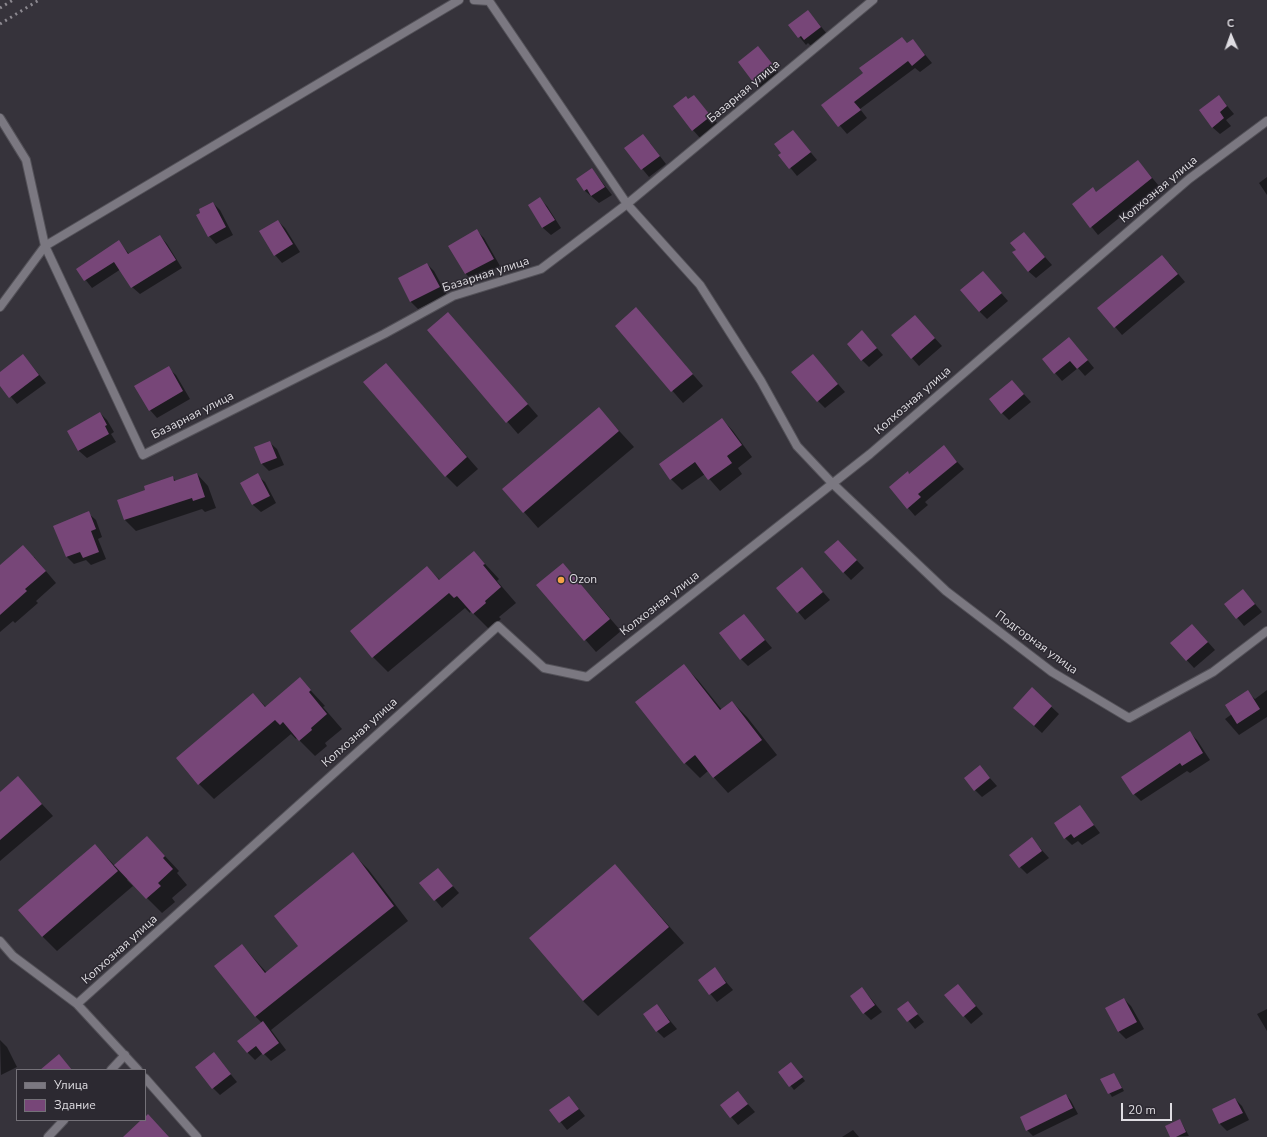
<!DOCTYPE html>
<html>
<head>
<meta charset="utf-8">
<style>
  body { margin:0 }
  #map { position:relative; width:1267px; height:1137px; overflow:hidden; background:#36333b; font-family:"Nunito Sans",sans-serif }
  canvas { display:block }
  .legend { position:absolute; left:16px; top:1069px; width:130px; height:52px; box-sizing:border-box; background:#2c2931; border:1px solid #747178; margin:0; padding:5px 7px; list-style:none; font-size:12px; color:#dfdde2 }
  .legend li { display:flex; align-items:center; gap:8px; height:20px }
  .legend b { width:20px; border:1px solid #747178 }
  .north { position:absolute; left:1211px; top:16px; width:40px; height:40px; -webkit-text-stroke:3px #2c2931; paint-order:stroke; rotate:358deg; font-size:11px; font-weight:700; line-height:16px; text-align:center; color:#dfdde2 }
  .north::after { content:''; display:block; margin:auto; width:14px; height:18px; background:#dfdde2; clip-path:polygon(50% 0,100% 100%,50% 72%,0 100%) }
  .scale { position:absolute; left:1121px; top:1103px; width:51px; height:18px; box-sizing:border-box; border:2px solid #dfdde2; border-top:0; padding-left:5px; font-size:12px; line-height:14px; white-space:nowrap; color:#dfdde2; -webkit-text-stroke:3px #2c2931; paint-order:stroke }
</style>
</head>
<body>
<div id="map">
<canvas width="1267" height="1137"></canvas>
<ul class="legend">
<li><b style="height:5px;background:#7b7881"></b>Улица</li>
<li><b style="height:11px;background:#774678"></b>Здание</li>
</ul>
<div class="north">С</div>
<div class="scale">20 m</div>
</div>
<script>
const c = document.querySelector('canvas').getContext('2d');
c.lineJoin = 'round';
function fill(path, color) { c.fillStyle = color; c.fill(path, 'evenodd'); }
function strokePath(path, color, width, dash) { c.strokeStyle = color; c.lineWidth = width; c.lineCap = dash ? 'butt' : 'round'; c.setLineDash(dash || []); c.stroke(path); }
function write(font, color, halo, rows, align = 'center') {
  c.font = font + ' "Nunito Sans",sans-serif'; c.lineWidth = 3; c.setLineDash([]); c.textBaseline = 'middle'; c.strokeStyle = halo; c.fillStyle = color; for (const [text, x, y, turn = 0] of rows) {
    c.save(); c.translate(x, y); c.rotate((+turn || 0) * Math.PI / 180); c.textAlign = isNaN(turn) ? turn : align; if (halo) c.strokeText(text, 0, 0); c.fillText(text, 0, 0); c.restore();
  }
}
fill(new Path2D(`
  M808,11L828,35L812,47L808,43L806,45L790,25Z
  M902,38L908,44L913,40L932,63L920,72L915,68L860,109L867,118L847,134L822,105L864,73Z
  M758,48L780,74L761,89L754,81Z
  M694,96L718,124L700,138L693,130L689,100Z
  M1219,96L1234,114L1226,120L1231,126L1220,134L1212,127Z
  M793,131L817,160L797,176L780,155Z
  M650,143L666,164L649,177L625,148Z
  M1138,161L1159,186L1098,235L1073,204L1097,193Z
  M592,169L612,195L599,203L584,190Z
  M1267,177V195L1259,183Z
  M540,199L547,206L561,228L551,235L543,228L529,206Z
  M213,203L220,210L233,235L216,244L209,236Z
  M278,221L285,228L300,252L282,263L275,255Z
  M477,231L484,238L500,266L473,281L466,274L450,246Z
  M1024,233L1052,265L1036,278L1028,271L1017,250Z
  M160,236L167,244L182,268L140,294L132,287L121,269L92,288L77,269L119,242L130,255Z
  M1169,263L1185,282L1122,335L1099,308Z
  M427,264L434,271L447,295L418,309L411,302L399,278Z
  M983,272L1008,301L987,319L979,311Z
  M636,309L703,386L683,403L616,326Z
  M448,313L538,416L518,434L428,330Z
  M922,324L942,346L919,366L912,358Z
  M869,339L883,355L869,367L862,360Z
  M1076,346L1094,368L1085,376L1078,368L1062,381L1043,359Z
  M23,355L46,383L17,404L0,384V373Z
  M813,355L845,392L825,408L818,401Z
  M386,364L478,469L457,487L446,476Z
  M168,368L176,375L190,399L157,418L150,410Z
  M1012,381L1031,402L1009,420L1002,413Z
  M599,409L634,447L538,528L504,489Z
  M100,413L107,420L114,432L111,434L116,442L87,458L79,451L68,431Z
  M722,419L733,431L752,457L738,468L742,474L720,491L705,474L682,490L671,479Z
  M269,442L277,449L284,465L269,471L262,464Z
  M943,447L964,469L925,502L928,505L915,516L890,487L910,475Z
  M197,474L208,486L216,508L205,512L202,509L136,531L125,520L118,501L147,491L172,477L176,481Z
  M257,475L265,482L276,503L261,512L253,505L242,483Z
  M88,513L96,520L102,537L98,539L106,559L91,565L86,560L74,564L67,557L55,526Z
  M845,548L864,568L851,580L825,553Z
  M474,552L499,579L497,581L516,603L499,617L501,619L489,629L471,611L470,613L465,608L388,672L373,657L427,568L440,580Z
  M34,557L56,583L36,601L38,603L15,623L13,621L0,632V566Z
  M563,564L621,631L596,652L538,585Z
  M802,568L830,600L805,620L778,588Z
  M1243,590L1262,612L1244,626L1226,604Z
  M744,615L772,648L748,666L741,659Z
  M1199,632L1215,650L1194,668L1171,643Z
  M683,665L698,680L722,710L732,702L747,717L777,755L728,793L708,771L700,778L685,763Z
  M300,679L325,706L323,707L342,729L325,743L327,746L315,756L297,738L296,739L291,734L214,799L199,784L253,694L266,707Z
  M1032,689L1059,714L1042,733L1022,715Z
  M1267,690V717L1239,735L1225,719L1232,714L1247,692L1255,699Z
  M1190,733L1197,740L1210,760L1190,773L1187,771L1141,801L1134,794Z
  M980,767L997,786L982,797L975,790Z
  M18,778L53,816L0,861V793Z
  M1080,807L1100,833L1082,845L1078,841L1072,845L1065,838Z
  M147,837L179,871L177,873L187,885L172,898L175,902L162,913L128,879L127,880L133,886L57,951L42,936L95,845L115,866Z
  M1032,839L1049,858L1027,874L1020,867Z
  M353,854L368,869L408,921L271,1030L286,1050L271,1061L263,1053L255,1060L247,1052L262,1023L255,1016L242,945L267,973L299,946Z
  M615,865L684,943L598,1016L583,1001Z
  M438,869L459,893L442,908L421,883Z
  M715,969L733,990L717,1002L699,980Z
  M862,988L882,1012L871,1020L864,1013Z
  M965,993L983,1014L971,1024L946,995Z
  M1124,999L1131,1006L1144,1029L1126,1039L1119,1032L1106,1009Z
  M908,1003L924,1022L915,1029L899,1009Z
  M657,1005L677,1029L664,1038L657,1031Z
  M1267,1009V1031L1257,1014Z
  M0,1040L7,1047L17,1067L1,1075Z
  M213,1053L237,1082L220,1095L213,1088Z
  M794,1067L805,1081L794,1090L780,1072Z
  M1114,1074L1124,1091L1112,1097L1102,1080Z
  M738,1093L755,1112L738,1125L721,1105Z
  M1066,1095L1071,1101L1078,1114L1033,1136L1027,1130Z
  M569,1097L585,1116L567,1130L551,1110Z
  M1235,1099L1242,1106L1249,1120L1227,1131L1220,1124L1213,1110Z
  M1180,1120L1189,1136L1171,1137Z
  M853,1130L859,1137H842Z`), '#0007');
fill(new Path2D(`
  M808,10L821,27L804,40L801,36L798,38L788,25Z
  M902,37L907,43L913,39L925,55L912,66L908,61L854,102L861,110L838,127L821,105L863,73L859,68Z
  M758,46L774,66L753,82L738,62Z
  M694,95L711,116L692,131L673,106L686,96L688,99Z
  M1219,95L1227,106L1220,112L1224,118L1212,128L1199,110Z
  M793,130L811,152L789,169L778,155L781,153L774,144Z
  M643,134L660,156L641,170L624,148Z
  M1138,160L1152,178L1090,228L1072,204L1093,187L1096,192Z
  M592,168L605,187L591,196L587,189L584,191L576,179Z
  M540,197L555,220L542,228L528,205Z
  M213,202L226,227L208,237L196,215L200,213L199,209Z
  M278,220L293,244L274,256L259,231Z
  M477,229L494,259L465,274L448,246Z
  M1024,232L1045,257L1028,272L1012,252L1016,250L1010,243Z
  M160,235L176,260L131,288L114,262L84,281L76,269L119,240L128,254Z
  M1162,255L1178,274L1114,328L1097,308Z
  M427,263L440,287L410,302L398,278Z
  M983,271L1002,293L979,312L960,290Z
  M636,307L693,374L671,392L615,326Z
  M448,312L528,404L506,423L427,330Z
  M915,315L935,338L911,359L891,335Z
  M862,330L877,348L861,361L847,344Z
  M1069,337L1088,360L1077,369L1070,361L1054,374L1042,359Z
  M23,354L39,375L9,398L0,386V372Z
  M813,354L838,384L817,402L791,372Z
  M386,363L467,457L445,477L363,382Z
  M169,366L183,391L149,411L134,386Z
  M1012,380L1024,394L1001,414L989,399Z
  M599,407L619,431L523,513L502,489Z
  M100,412L107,425L105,426L109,434L78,451L67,431Z
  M722,418L742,445L727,456L732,463L708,480L695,462L670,480L659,464Z
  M270,441L277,458L261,464L254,447Z
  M944,445L957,462L918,494L921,497L907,509L889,487L908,471L909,474Z
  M197,473L205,497L193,501L192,498L124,520L117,500L145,490L144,486L173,476L174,481Z
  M258,473L270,496L252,505L240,483Z
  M89,511L96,529L91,531L99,552L83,558L80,552L66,557L53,526Z
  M838,540L857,560L843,573L824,552Z
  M23,545L46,571L25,589L27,591L0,615V565Z
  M474,551L485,564L483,565L501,587L485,601L486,603L473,614L457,596L454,598L449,593L372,658L350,631L427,566L439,580Z
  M563,563L610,619L584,641L536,585Z
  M802,567L823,592L797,613L776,588Z
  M1243,589L1255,604L1236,619L1224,604Z
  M744,614L765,640L740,660L719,633Z
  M1192,624L1208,642L1186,661L1170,643Z
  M684,664L720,710L732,701L762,740L713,778L695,755L684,764L635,702Z
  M300,677L311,690L309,692L327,714L311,728L312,730L299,741L283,722L280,725L275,720L198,785L176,758L253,693L265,707Z
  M1032,687L1052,706L1034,726L1013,708Z
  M1248,690L1260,709L1237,724L1225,705Z
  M1190,731L1203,753L1182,766L1180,763L1133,795L1121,777Z
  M980,765L990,778L974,791L964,778Z
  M18,776L42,804L0,840V792Z
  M1080,805L1094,825L1074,838L1071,834L1064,839L1054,823Z
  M147,836L165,856L163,858L173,869L158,883L161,886L146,899L114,865Z
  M1032,837L1042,851L1019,868L1009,855Z
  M95,844L118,871L42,937L18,910Z
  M353,852L394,906L255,1017L214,966L242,944L265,973L298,946L274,916Z
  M615,864L669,927L583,1001L529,938Z
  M438,868L453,886L434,901L419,883Z
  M715,967L726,983L709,995L698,980Z
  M958,984L976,1006L963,1017L944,995Z
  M862,987L875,1005L863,1014L850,996Z
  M1124,998L1137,1022L1118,1032L1105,1008Z
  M908,1001L918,1014L907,1022L897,1009Z
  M657,1004L670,1022L656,1032L643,1014Z
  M263,1021L279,1043L263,1055L256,1046L247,1053L237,1041Z
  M214,1052L231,1074L212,1089L195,1067Z
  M59,1054L72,1070H40Z
  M791,1062L803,1077L789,1087L778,1072Z
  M1114,1073L1122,1088L1108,1094L1100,1079Z
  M738,1091L748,1104L730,1118L720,1105Z
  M1066,1094L1073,1108L1026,1131L1020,1117Z
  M569,1096L579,1109L559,1123L549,1110Z
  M1235,1098L1243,1113L1219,1124L1212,1109Z
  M148,1114L169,1137H123L141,1120H145V1117Z
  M1180,1119L1186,1132L1176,1137H1170L1165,1126Z`), '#774678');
const minor = new Path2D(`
  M459,0L45,246L143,455L384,334L453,296L541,269L627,204L873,0
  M474,0L489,1L627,204L700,285L761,381L797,446L832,483L946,591L1052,672L1129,718L1213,672L1267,631
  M0,118L26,160L45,246L0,307
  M0,941L13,956L77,1004L138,1070
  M77,1004L498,626L544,668L587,677L870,454L1189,179L1267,121
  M111,1070L125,1055
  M145,1078L197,1137
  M48,1137L64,1120`);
strokePath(minor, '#535158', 10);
strokePath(minor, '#7b7881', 8);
strokePath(new Path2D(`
  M0,8L13,0
  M0,24L39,0`), '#8c8990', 3, [2, 4]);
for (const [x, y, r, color] of [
  [561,580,4,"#f6a247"]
]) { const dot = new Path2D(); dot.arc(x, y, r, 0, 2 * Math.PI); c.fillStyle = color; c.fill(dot); strokePath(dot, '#2c2931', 1.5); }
write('12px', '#dfdde2', '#2c2931', [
  ["Базарная улица",744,92,-40],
  ["Колхозная улица",1159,190,-40],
  ["Базарная улица",486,275,-18],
  ["Колхозная улица",913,401,-41],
  ["Базарная улица",193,416,-27],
  ["Колхозная улица",660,604,-38],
  ["Подгорная улица",1036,643,36],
  ["Колхозная улица",360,733,-42],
  ["Колхозная улица",120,950,-42]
]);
write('12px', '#dfdde2', '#2c2931', [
  ["Ozon",569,580]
], 'left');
</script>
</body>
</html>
